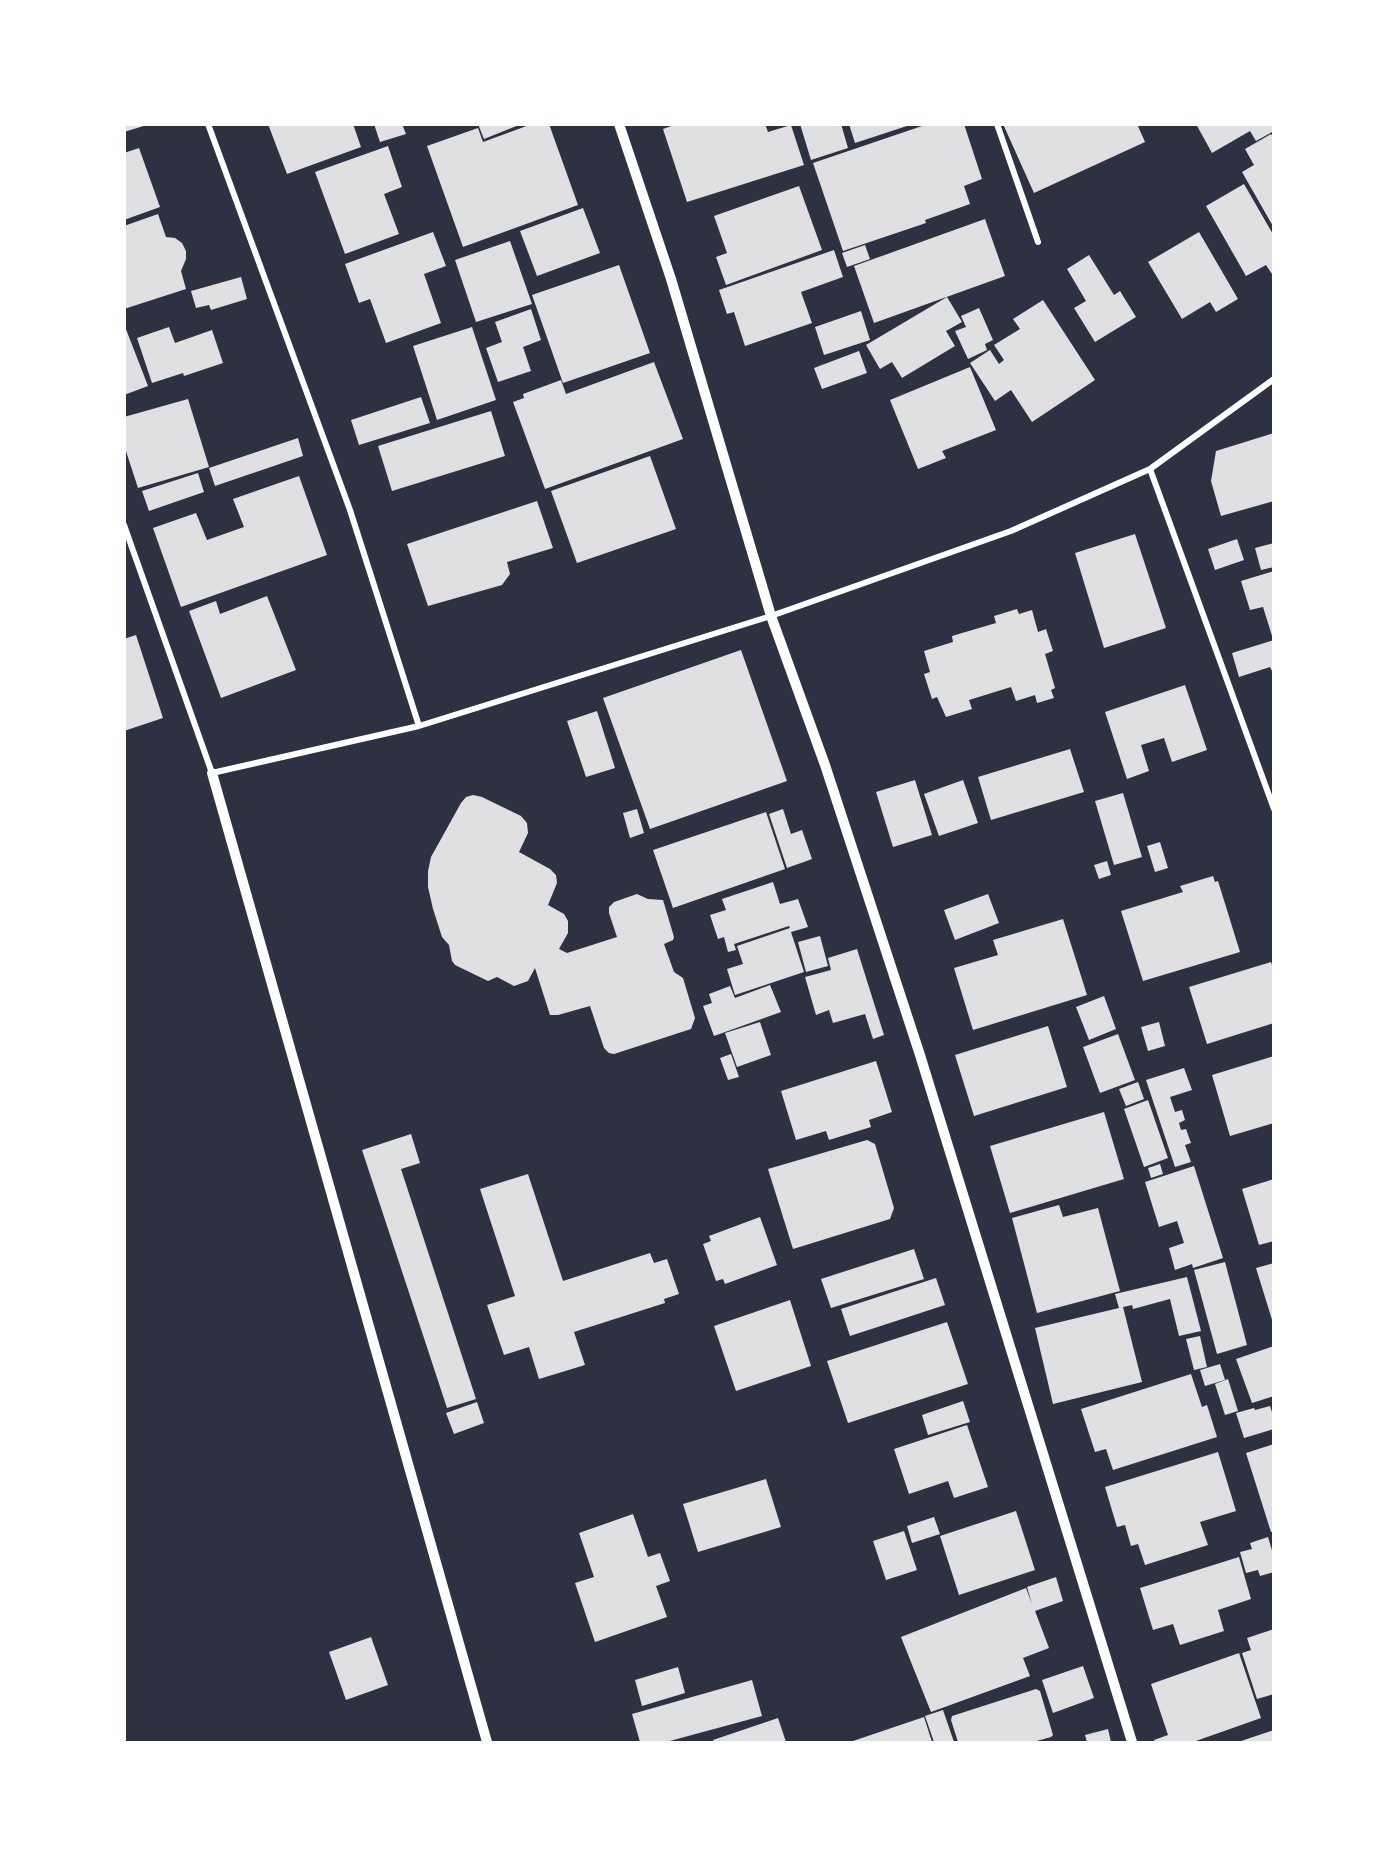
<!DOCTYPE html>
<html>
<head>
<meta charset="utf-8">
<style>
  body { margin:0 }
  #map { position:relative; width:1398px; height:1867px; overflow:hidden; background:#2d3142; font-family:Ubuntu,sans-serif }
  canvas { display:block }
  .frame { position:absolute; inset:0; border:126px solid #fff; pointer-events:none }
</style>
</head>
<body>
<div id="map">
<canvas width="1398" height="1867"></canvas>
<div class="frame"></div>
</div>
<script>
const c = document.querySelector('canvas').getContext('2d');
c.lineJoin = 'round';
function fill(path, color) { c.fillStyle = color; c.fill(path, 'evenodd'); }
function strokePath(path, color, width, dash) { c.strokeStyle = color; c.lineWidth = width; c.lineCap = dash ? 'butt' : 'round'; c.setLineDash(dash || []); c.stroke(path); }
fill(new Path2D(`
  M124,124H147V125L124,132Z
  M268,124H353L361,147L287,174Z
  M374,124H402L406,134L380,142Z
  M478,124H519V125L484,139Z
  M532,124H549L578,205L463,247L427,146L478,128L483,142Z
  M677,124H765L768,132L791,125L804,165L687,202L663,129Z
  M800,124H841L848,148L811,160Z
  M849,124H910V125L855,143Z
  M928,124H964L982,179L964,186L970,204L925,220L926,223L843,251L813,163Z
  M1003,124H1137L1145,142L1034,193Z
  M1196,124H1274V131L1256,141L1250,131L1212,153Z
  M1271,134L1274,139V228L1242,172L1254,165L1245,149Z
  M388,146L402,187L384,194L399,234L345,254L315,172Z
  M139,148L160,207L124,220V153Z
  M1244,184L1274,236V277L1266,265L1246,276L1206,206Z
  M799,186L822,250L726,285L716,257L727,253L714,216Z
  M583,208L600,253L537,276L520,231Z
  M158,214L166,237L175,238L182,243L186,251V259L181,271L186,289L124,309V226Z
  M985,219L1005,276L874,323L854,266Z
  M433,232L446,266L424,274L441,323L386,343L370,299L359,303L345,264Z
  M1199,232L1238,299L1216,312L1210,302L1182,319L1148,262Z
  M510,241L532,304L476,322L455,260Z
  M865,245L870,259L847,267L842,253Z
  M834,250L843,277L801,292L812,323L745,346L734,312L727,314L719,290Z
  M1089,255L1114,295L1120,291L1136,317L1095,342L1074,308L1086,301L1067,269Z
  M619,265L650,353L563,383L532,295Z
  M241,277L247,299L211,310L209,305L196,308L191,291Z
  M947,297L962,322L946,331L955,346L902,378L892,362L880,369L866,345Z
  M1043,300L1095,380L1032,422L1011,390L995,401L970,363L990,350L999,364L1004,360L994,345L1020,329L1013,319Z
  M979,308L993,340L985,344L987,350L968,359L955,331L966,327L961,316Z
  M531,309L541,340L523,347L531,371L498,382L486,348L502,342L495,322Z
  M861,311L870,340L824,355L815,327Z
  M124,324L148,386L124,395Z
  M169,327L175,343L212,330L223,363L184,376L183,373L152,383L137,338Z
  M472,327L496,400L437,420L413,346Z
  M859,351L867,373L822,389L814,368Z
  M654,362L683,439L545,489L513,402L524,398L523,394L561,380L566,394Z
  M970,367L996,430L942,451L946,458L918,469L890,400Z
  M421,397L430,423L359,445L351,420Z
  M188,399L209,467L138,488L124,445V417Z
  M491,411L505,456L392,491L378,446Z
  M1274,433V501L1221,516L1211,481L1216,451Z
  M298,438L303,456L215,486L209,468Z
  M650,456L676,529L577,563L551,491Z
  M198,473L204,492L149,511L142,491Z
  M299,476L327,555L181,607L153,528L196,513L207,540L244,527L233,499Z
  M537,501L553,548L507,562L510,574L502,585L428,606L407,544Z
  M1135,534L1166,628L1104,648L1075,553Z
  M1237,539L1244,560L1215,570L1208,549Z
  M1274,543V567L1261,570L1255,548Z
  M1274,571V639H1273L1263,607L1250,610L1241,581Z
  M267,596L296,670L221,698L189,611L216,601L220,614Z
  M1017,609L1019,614L1032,610L1038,632L1046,629L1053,651L1045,654L1055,688L1051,690L1054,698L1037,703L1035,695L1016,701L1011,687L969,700L972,709L946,717L937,697L932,699L924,674L930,672L924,651L953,642L952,636L996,623L994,616Z
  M136,635L163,718L124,731V639Z
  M1274,640V675L1270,667L1239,677L1232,653Z
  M741,650L787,781L650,829L603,698Z
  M1185,685L1207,750L1172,762L1164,738L1141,745L1149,771L1127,779L1105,712Z
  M597,711L615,768L586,777L567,721Z
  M1070,749L1084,792L991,820L978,777Z
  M915,780L932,835L893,847L876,792Z
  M963,780L978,823L939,836L924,794Z
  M1123,793L1142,857L1114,865L1095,801Z
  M473,795L482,797L521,816L527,823L528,833L519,852L550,869L556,875L557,883L548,905L564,914L568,921V933L559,949L567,953L617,937L609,913V907L614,902L637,894L648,899L663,900L674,937L673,940L664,944L674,972L683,978L695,1018L691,1029L614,1054L609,1053L604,1048L590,1006L558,1015H550L535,968L528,981L514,986L497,977L488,981L455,965L452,961L449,945L442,937L433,909L428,887V871L431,857L461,803L466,797Z
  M637,809L644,833L630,838L623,813Z
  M783,809L791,834L802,830L812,859L787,868L769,814Z
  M766,812L785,869L673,908L653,850Z
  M1160,842L1168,868L1155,872L1147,846Z
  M1107,861L1111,875L1099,879L1094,865Z
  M1213,876L1215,882L1218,881L1240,952L1143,981L1121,911L1183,892L1180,886Z
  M773,882L780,904L798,899L808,927L791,932L804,972L735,995L727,969L743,964L737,946L790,928L789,926L734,944L736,950L728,952L724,937L718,939L710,915L726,910L722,899Z
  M988,894L999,923L955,940L944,910Z
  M1063,919L1087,995L973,1030L954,968L998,955L993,940Z
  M820,936L828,966L806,972L798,942Z
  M857,949L884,1035L873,1039L865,1014L833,1023L829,1010L816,1015L805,977L831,970L828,958Z
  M1271,962L1274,971V1023L1207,1044L1189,987Z
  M770,985L781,1012L714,1036L703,1006L712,1003L709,994L730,986L735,998Z
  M1104,996L1116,1029L1089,1040L1076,1007Z
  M760,1022L771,1055L737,1067L725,1033Z
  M1159,1022L1165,1046L1148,1051L1141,1027Z
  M1048,1026L1067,1087L974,1116L955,1055Z
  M1118,1034L1135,1080L1100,1093L1083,1047Z
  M731,1054L739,1077L728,1080L720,1058Z
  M1274,1056V1123L1230,1136L1212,1075Z
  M876,1061L892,1112L869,1120L871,1127L829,1140L826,1131L796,1140L781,1091Z
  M1184,1068L1192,1090L1170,1097L1175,1112L1182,1110L1185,1120L1179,1123L1181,1130L1186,1129L1191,1143L1185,1145L1191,1162L1175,1167L1146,1080Z
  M1138,1082L1144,1099L1126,1106L1119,1089Z
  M1148,1100L1168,1158L1144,1167L1124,1109Z
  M1104,1112L1124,1179L1010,1213L990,1146Z
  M411,1134L420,1163L401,1169L476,1399L447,1408L362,1150Z
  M867,1140L875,1144L894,1208L890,1219L793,1249L768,1169Z
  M1160,1164L1163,1174L1151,1178L1148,1168Z
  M1194,1166L1223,1258L1193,1268L1192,1264L1175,1270L1169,1248L1184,1243L1177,1221L1159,1227L1145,1182Z
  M528,1174L563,1281L650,1253L654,1263L667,1259L679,1294L664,1299L665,1303L574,1332L585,1365L539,1379L529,1347L504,1355L487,1305L515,1296L480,1189Z
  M1274,1179V1241L1259,1245L1242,1189Z
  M1059,1205L1063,1217L1098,1208L1120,1291L1037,1313L1012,1218Z
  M760,1217L777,1265L725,1284L723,1279L716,1281L703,1244L711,1241L709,1236Z
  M914,1249L924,1279L831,1308L821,1279Z
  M1225,1262L1247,1345L1217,1354L1194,1270Z
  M1274,1263V1323H1273L1256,1268Z
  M1187,1277L1201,1331L1179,1336L1170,1299L1133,1309L1132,1305L1123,1307L1142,1382L1053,1404L1035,1328L1119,1308L1115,1294Z
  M936,1278L945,1305L850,1336L841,1309Z
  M790,1300L811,1366L736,1391L714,1326Z
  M947,1322L968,1384L848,1423L827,1361Z
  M1200,1336L1207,1367L1194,1370L1186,1339Z
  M1274,1346V1396L1252,1403L1236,1359Z
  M1220,1364L1225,1380L1205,1386L1200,1370Z
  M1191,1374L1202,1407L1207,1405L1217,1437L1113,1470L1106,1449L1095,1452L1081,1409Z
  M1228,1379L1238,1411L1225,1415L1215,1384Z
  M963,1401L970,1422L928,1435L922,1415Z
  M477,1402L484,1423L454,1434L446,1413Z
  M1270,1406L1272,1412L1274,1411V1429L1244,1438L1236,1413L1254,1408L1255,1410Z
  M967,1425L988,1487L954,1498L948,1481L909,1494L894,1449Z
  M1274,1444V1531L1271,1532L1246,1453Z
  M1218,1452L1236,1511L1200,1522L1208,1545L1145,1565L1138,1544L1131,1546L1125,1525L1117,1527L1105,1487Z
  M766,1479L781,1527L698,1552L683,1504Z
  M1016,1511L1035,1570L959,1595L940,1536Z
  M633,1514L648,1557L660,1553L670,1581L656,1586L667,1617L595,1642L575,1583L594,1577L579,1533Z
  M934,1517L940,1534L912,1543L907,1526Z
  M904,1531L917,1570L886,1580L873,1541Z
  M1268,1537L1274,1557V1572L1260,1576L1258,1570L1246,1573L1240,1552L1252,1549L1250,1543Z
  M1239,1557L1251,1599L1218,1610L1224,1631L1180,1645L1173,1624L1153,1630L1140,1588Z
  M1056,1577L1063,1601L1035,1611L1049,1648L1023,1658L1030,1676L931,1712L901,1637L1026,1588L1032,1604L1027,1587Z
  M1274,1629V1694L1257,1699L1242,1653L1251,1650L1247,1638Z
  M371,1637L388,1685L346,1700L329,1652Z
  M1239,1653L1261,1718L1193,1742H1155L1154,1740L1168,1735L1151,1684Z
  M1083,1666L1094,1698L1053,1713L1042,1680Z
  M678,1667L685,1693L642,1706L635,1680Z
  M752,1680L762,1716L666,1742H640L632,1714Z
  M1036,1689L1040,1691L1053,1735L1051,1737L1033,1742H958L951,1720L952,1716Z
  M943,1710L954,1742H934L925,1716Z
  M924,1717L932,1742H850Z
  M778,1718L786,1742H714L713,1740Z
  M1108,1729L1111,1742H1087L1085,1735Z
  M1274,1730V1742H1238Z`), '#e0e0e3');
strokePath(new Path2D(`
  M208,124L350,510L419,726
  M997,124L1038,242
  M1150,469L1274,809
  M124,525L212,773L419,726L771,616L1011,531L1150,469L1274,379`), '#fff', 6);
strokePath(new Path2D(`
  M619,124L671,279L771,616L825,765L920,1055L1132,1742
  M212,773L487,1742`), '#fff', 10);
</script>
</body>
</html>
